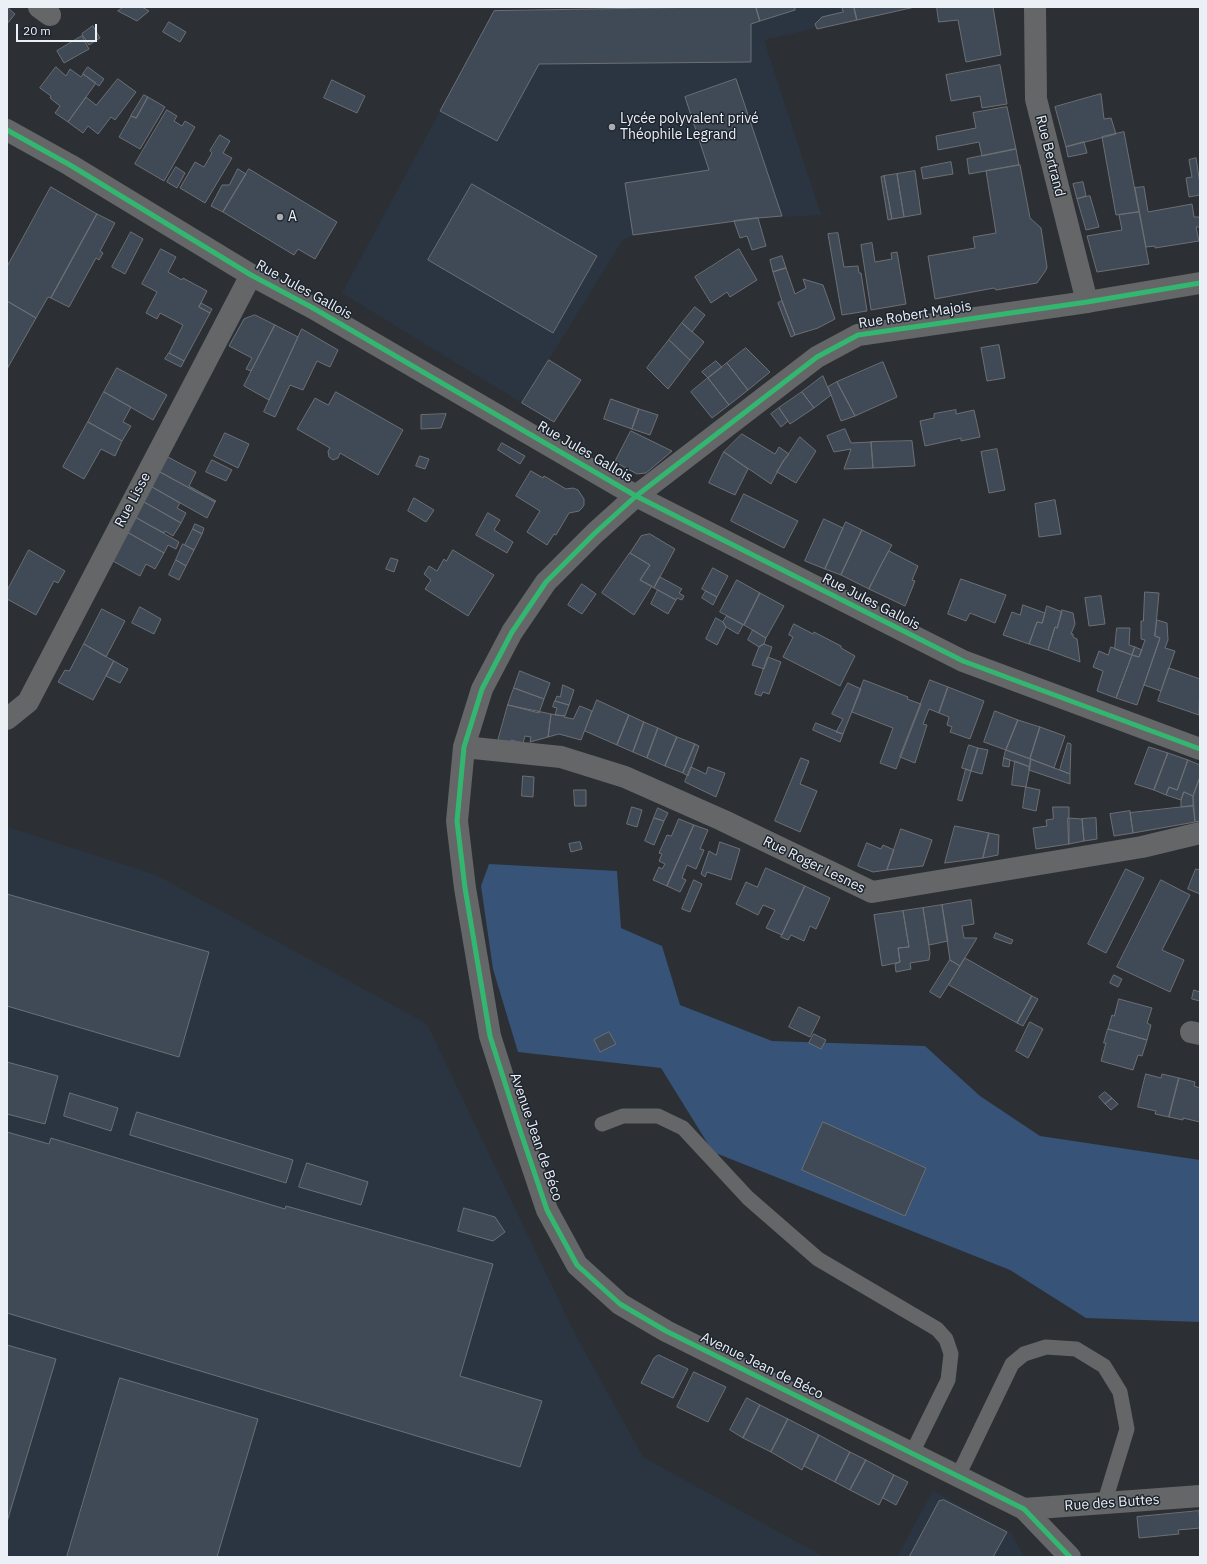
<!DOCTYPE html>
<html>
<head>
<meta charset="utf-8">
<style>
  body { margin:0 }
  #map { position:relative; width:1207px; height:1564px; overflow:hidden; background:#2c3034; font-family:"IBM Plex Sans",sans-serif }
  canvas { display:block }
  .frame { position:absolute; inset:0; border:8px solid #ebf0f6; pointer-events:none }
  .scale { position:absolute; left:16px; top:24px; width:81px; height:18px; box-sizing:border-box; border:2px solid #ebf0f6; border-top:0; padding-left:5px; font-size:12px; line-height:14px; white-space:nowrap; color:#ebf0f6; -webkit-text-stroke:3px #1e252e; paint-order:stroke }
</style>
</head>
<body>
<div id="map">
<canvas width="1207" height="1564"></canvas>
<div class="frame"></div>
<div class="scale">20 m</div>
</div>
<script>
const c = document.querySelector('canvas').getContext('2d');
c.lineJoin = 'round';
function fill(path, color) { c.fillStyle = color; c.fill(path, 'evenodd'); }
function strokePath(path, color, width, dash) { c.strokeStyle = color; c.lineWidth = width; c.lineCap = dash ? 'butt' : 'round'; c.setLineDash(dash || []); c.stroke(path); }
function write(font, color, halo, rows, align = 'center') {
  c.font = font + ' "IBM Plex Sans",sans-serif'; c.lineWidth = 3; c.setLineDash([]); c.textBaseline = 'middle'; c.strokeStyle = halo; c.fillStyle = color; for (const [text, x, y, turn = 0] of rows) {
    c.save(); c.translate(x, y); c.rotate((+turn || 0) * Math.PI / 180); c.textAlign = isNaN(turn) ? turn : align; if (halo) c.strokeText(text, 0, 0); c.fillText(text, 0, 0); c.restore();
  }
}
fill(new Path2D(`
  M712,7H905L764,40L821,215L758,218L633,235L622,241L522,403L342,293L494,11Z
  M7,827L156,875L427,1024L574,1332L643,1457L824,1557H7Z
  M933,1491L1011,1533L1024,1557H897Z`), '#2b3542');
fill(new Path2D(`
  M489,864L617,871L621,928L662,946L680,1005L772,1041L925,1046L980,1096L1040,1136L1200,1160V1322L1086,1318L1010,1270L713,1152L661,1068L518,1052L493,969L481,886Z`), '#375377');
const building = new Path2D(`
  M7,7L15,14L7,24Z
  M124,7H142L149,11L137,21L118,11Z
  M711,7H756L760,21L751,24V62L539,64L497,141L440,111L494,11Z
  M756,7H795V10L760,21Z
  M842,7H854L857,20L817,29L815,24L822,17L843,12Z
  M854,7H915L857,20Z
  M937,7H993L1001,55L966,62L958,20L939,22Z
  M169,22L186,32L180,42L163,32Z
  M93,26L100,38L89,45L82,34Z
  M82,36L89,49L64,63L57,51Z
  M1000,65L1007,104L982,108L980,96L951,101L946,75Z
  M56,67L66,76L70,69L81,77L83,74L96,83L68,122L55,113L60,106L50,98L51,96L40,88Z
  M88,67L104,79L99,86L83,74Z
  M118,79L136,92L115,120L111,117L98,134L88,126L83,133L68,122L86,97L96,105Z
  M736,79L782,216L758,218L633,235L625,183L709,170L685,97Z
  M332,80L365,96L357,113L324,98Z
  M1101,94L1104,119L1111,118L1116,134L1066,147L1055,107Z
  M144,95L148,97L136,118L131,116Z
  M148,97L165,107L140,149L119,137L131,116L136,118Z
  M1007,107L1016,149L982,156L979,142L938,150L936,136L976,128L973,113Z
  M167,110L177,116L174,121L182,126L185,121L195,127L164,181L135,164Z
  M1124,132L1139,212L1116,215L1102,137Z
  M220,135L230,141L223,153L232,158L205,203L180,188L195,162L204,167L212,153L210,151Z
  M1084,142L1087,153L1068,157L1066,147Z
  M1016,149L1019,165L969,174L967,159Z
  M1196,158L1200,184V195L1189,197L1186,178L1192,177L1189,160Z
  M951,162L953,174L923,179L921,168Z
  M1020,165L1030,218L1041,228L1047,267L1046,270L1037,283L996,290L994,288L935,299L928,256L975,248L973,237L996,233L986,171Z
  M176,167L185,173L177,188L167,182Z
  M238,169L246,174L223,212L211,206L222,185H229Z
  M249,169L337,222L315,259L298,249L294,255L223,212Z
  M915,171L921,214L904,217L897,174Z
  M897,174L904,217L892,219L884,176Z
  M884,176L892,219L888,220L881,177Z
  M1083,182L1086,196L1077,199L1073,184Z
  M472,184L597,256L553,333L428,260Z
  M51,187L97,214L51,298L48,297L36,318L7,301V267Z
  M1144,187L1148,212L1192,204L1194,217H1200V227H1196L1199,241L1155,248V246L1146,247L1135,188Z
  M1090,196L1099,227L1086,230L1077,199Z
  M1139,212L1149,264L1097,272L1087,236L1122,230L1119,215Z
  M97,214L115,223L100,251L103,253L99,260L96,258L69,307L51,298Z
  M758,218L766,246L752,250L747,236L740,238L734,221Z
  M131,232L143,239L125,274L112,267Z
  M838,233L844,267L858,266L859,273H861L867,311L842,315L828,234Z
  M872,243L875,262L892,259L891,253L897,252L906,304L871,310L861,245Z
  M161,249L176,257L168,272L182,280L183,278L207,291L199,307L210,313L184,361L169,353L183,325L160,313L157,319L146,313L157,292L142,284Z
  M739,249L757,280L730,297L727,292L711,303L695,277Z
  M782,256L786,268L773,272L770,260Z
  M786,268L795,294L806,288L803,279L823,285L835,319L818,328L795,335L782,301L773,272Z
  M7,301L36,318L7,369Z
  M782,301L795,335L791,337L778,303Z
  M201,303L212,309L210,313L199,307Z
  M695,307L705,315L692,332L682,323Z
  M255,315L275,325L251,371L246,369L252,358L229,346L244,319Z
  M682,323L704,342L690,360L669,340Z
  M275,325L298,337L269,400L244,386Z
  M302,329L338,350L330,367L317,361L303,390L290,385L275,417L264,412Z
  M669,340L690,360L668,389L647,368Z
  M999,345L1005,378L987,381L981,348Z
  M746,348L770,372L748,390L727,363Z
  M169,353L184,361L181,367L165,359Z
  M549,360L581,380L554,422L522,403Z
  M716,361L722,367L708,378L702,372Z
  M883,362L897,397L855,416L837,382Z
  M727,363L748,390L729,405L708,378Z
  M117,368L167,395L153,420L104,392Z
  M823,376L831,395L814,408L802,392Z
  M708,378L729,405L712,418L691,392Z
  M837,382L855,416L841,421L828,387Z
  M104,392L131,407L123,422L131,426L122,441L88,422Z
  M336,392L403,430L378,475L340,453L338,458L333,460L329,457L328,451L330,448L297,429L315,398L328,405Z
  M802,392L814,408L790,424L779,408Z
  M611,399L639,409L632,429L604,419Z
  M779,408L788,421L781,427L771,414Z
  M639,409L658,415L650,435L632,429Z
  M956,410V414L974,410L980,437L961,441V438L925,446L920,421L934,418V414Z
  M446,414L441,428L421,429V415Z
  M88,422L122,441L115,456L101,449L84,479L63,467Z
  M845,429L851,443L871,442L873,468L844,469L851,449L834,452L827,436Z
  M631,431L672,451L646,473L637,474L615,462Z
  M225,433L249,444L238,468L214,456Z
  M742,434L775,454L779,447L789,454L783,461L771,484L724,452Z
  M800,437L816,451L796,483L777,472Z
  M912,441L915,466L873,468L871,442Z
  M502,443L525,456L520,464L498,450Z
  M997,449L1005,490L989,493L981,452Z
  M724,452L748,469L735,495L709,483Z
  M420,456L429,459L425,469L416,466Z
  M168,457L196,472L189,486L216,501L215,502L160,472Z
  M212,460L232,470L226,481L206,472Z
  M531,471L543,478L544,476L566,489L573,488L578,490L584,499V505L582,508L579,511L569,513L556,535L554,534L547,545L527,532L540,511L516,496Z
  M160,472L215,502L207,518L152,487Z
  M152,487L180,503L177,508L186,513L181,523L144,502Z
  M744,494L798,521L784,548L731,521Z
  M414,498L434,510L426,522L408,511Z
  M1055,500L1061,534L1039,537L1035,504Z
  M144,502L181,523L173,536L165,531L164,533L135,517Z
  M488,513L500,520L494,530L513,542L507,553L476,535Z
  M135,517L179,542L176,549L168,545L164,553L127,532Z
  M824,519L843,528L825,569L805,561Z
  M846,522L862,530L841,575L825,569Z
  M195,524L204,528L202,534L193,529Z
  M193,529L202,534L194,550L185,545Z
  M862,530L892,545L882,563L869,589L841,575Z
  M127,532L164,553L155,569L146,564L140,576L111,560Z
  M650,534L675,549L654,588L640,580L650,565L630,553L641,536Z
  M183,544L194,550L186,566L176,560Z
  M29,550L65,571L58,583L54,581L36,615L7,599V591Z
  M453,550L494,575L468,616L425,589L431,580L424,574L429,566L437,571L444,559L446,561Z
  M889,551L918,566L912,580L915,581L905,606L869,589Z
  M630,553L650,565L640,580L652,586L634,615L602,593Z
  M391,558L398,560L394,572L386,569Z
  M176,560L186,566L179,580L169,575Z
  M713,568L728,576L717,597L702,589Z
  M660,577L682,589L679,593L684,596L682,600L677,598L676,600L654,588Z
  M961,579L1006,595L995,623L970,613L966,621L948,614Z
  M737,580L760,593L744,625L720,612Z
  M582,584L596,594L582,614L568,605Z
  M658,590L676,600L668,614L651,604Z
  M706,591L717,597L713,605L702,598Z
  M1145,592L1159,593L1155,636L1160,638L1137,705L1116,698L1132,655L1139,657L1145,640L1141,639V621H1143Z
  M760,593L784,606L766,638L744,625Z
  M1101,596L1105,624L1089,626L1085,598Z
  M1023,605L1045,613L1042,623L1037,622L1029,644L1003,635L1012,612L1020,615Z
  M1047,606L1062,612L1057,628L1055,627L1048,650L1029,644L1037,622L1042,623Z
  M140,607L161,619L154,634L132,623Z
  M102,609L125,621L106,657L84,644Z
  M1062,610L1073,613L1075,624L1071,634H1073V637L1077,639L1080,662L1048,650L1055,627L1057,628Z
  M727,616L743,625L738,634L726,627L723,622Z
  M716,618L723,622L726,627L717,645L706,639Z
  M1157,620L1167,623L1168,640L1165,648L1175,651L1161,691L1144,685L1160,638L1155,636Z
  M794,624L813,634L814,632L841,646V648L855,656L840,686L783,657L793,637L789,635Z
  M1117,628H1130L1129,645L1135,647L1132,655L1115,649Z
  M753,630L766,638L764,644L759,647L748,640Z
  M84,644L114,661L93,700L58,682L65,670L69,671Z
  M764,644L772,647L764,669L752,665L759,647Z
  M1111,647L1132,655L1116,698L1097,691L1103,671L1093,667L1099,651L1108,655Z
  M1135,647L1142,650L1139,657L1132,655Z
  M768,657L781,662L769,694L763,692L761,696L755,694Z
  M114,661L128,669L120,683L106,676Z
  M1169,668L1200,679L1199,715L1158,701Z
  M520,671L550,683L544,699L514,688Z
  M864,680L908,697L907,699L921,704L896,769L880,763L893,728L852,712Z
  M930,680L948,687L939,713L929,709L923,724L927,725L915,763L900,757Z
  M848,683L861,689L843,734L836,732L843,719L832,714Z
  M563,685L574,690L569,705L555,701L557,696L560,697Z
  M948,687L984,701L970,739L950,732L952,727L947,725L949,717L939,713Z
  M514,688L544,699L539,713L508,705Z
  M597,700L629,715L617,745L585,731Z
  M555,701L569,705L565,716L555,715L557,708L553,707Z
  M508,705L551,714L548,737L530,742L531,737L525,736L523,743L511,740L510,744L498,741Z
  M580,706L592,711L581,740L559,734L548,737L551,714L565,716L564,717L573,719Z
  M995,711L1018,720L1006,750L984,742Z
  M629,715L644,722L633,752L617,745Z
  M1018,720L1040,727L1030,759L1006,750Z
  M644,722L658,728L647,758L633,752Z
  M816,723L843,734L840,742L813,730Z
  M1040,727L1065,736L1054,768L1030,759Z
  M658,728L677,737L665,766L647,758Z
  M677,737L695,744L683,773L665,766Z
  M1068,743L1071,744L1070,774L1060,770Z
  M695,744L699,746L688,776L683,773Z
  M969,745L978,748L971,771L962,768Z
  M1149,747L1168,753L1154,790L1135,784Z
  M978,748L988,750L982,774L971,771Z
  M1006,750L1031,759L1030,767L1004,758Z
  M1168,753L1188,760L1177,790L1169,787L1166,795L1154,790Z
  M801,758L809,761L800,784L817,791L800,832L775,821Z
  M1004,758L1010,760L1009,767L1003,766Z
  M1031,759L1070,774V784L1029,770Z
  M1188,760L1200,765V777L1193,796L1184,792L1181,800L1166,795L1169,787L1177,790Z
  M1015,761L1030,767L1026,787L1012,785Z
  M691,767L706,774L708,767L725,773L716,797L685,782Z
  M966,769L971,771L962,801L958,800Z
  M523,776L534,777L533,797L522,796Z
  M1200,777V821L1195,822L1193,796Z
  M1026,787L1040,790L1036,811L1023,808Z
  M574,790H586V806H575Z
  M1184,792L1193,796V806L1181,807V800Z
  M1193,806L1195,822L1133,833L1130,813Z
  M632,807L642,810L637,827L627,824Z
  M1053,807H1069V844L1036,849L1033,828L1047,826L1046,820L1053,819Z
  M658,808L668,813L664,821L654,818Z
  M1130,811L1133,833L1114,836L1110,814Z
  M654,818L664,821L654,845L645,841Z
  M1068,818L1082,819L1084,841L1069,844Z
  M1096,818L1097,839L1084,841L1082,819Z
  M679,819L694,825L667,886L653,880L659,867L662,869L665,864L659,861L662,854L659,853L667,835L671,836Z
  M694,825L708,830L700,849L704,850L696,869L687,865L682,878L686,880L680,892L667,886Z
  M955,826L989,833L983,858L945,863Z
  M901,829L932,840L923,866L887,870Z
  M989,833L999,835L998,855L983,858Z
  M580,842L582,849L571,852L569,844Z
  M720,842L740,849L731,880L707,872L705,877L701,874L709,851L716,855Z
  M867,843L881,849L883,845L894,850L887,870L873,872L858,866Z
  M766,868L805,886L782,935L766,928L775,910L763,905L758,915L736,904L746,882L757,887Z
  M1126,869L1144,878L1106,953L1088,944Z
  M1196,869L1200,870V894L1188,889Z
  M694,880L702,884L690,912L682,909Z
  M1161,880L1190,895L1162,950L1184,960L1170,992L1117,967Z
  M805,886L830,898L816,929L810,926L804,941L791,935L788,940L781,937Z
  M7,894L209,952L179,1057L7,1006Z
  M971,900L974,924L962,926L964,938H977L960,966L950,960L942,905Z
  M942,905L948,941L929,945L923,908Z
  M923,908L930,953L929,960L910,963L911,969L896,972L895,964L900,962L898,948L909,947L903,911Z
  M903,911L909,947L898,948L900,962L882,966L874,915Z
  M996,933L1013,940L1011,944L994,938Z
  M965,958L1032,996L1017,1023L949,985Z
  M950,960L960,966L940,998L930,992Z
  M1114,975L1122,979L1118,987L1110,983Z
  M1194,990L1200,992V1001L1192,999Z
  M1032,996L1038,999L1023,1026L1017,1023Z
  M1119,999L1152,1008L1147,1023L1151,1025L1147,1040L1108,1029L1112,1015L1114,1016Z
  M799,1007L820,1017L810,1037L789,1027Z
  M1030,1022L1043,1029L1028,1058L1016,1051Z
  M1108,1029L1147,1040L1142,1056L1138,1055L1133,1070L1101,1061L1106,1043H1104Z
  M609,1032L616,1044L600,1052L594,1040Z
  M814,1034L826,1040L821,1049L809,1043Z
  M7,1062L58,1076L45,1124L7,1114Z
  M1146,1074L1161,1078L1162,1074L1179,1078L1169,1117L1155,1114L1156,1111L1138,1107Z
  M1179,1078L1195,1082L1194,1086L1200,1088V1122L1183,1118V1120L1169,1117Z
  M1105,1092L1112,1098L1105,1104L1099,1097Z
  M70,1093L118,1108L111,1131L64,1116Z
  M1112,1098L1118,1104L1111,1110L1105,1104Z
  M137,1112L293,1160L286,1183L130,1135Z
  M823,1122L926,1168L905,1216L802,1170Z
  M7,1132L49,1144L51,1138L285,1209L286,1206L493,1264L460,1376L542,1401L520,1467L7,1313Z
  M307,1163L368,1182L361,1205L299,1187Z
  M464,1208L495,1217L505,1232L493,1241L458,1231Z
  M7,1345L56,1359L7,1522Z
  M659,1355L688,1369L673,1398L641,1383L654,1358Z
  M694,1372L726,1387L708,1422L677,1407Z
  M120,1378L258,1419L217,1557H67Z
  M747,1398L760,1405L743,1438L730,1430Z
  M760,1405L788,1419L771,1452L743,1438Z
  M788,1419L819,1435L802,1470L771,1452Z
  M819,1435L850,1452L835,1482L804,1466Z
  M850,1452L866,1460L850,1490L835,1482Z
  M866,1460L894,1475L879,1505L850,1490Z
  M894,1475L908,1482L896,1505L883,1498Z
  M944,1500L1007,1532L993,1557H909L939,1501Z
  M1199,1511L1200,1528L1178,1530L1179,1534L1139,1538L1137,1517Z`);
fill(building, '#404a57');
strokePath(building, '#6c6f73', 1);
strokePath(new Path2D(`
  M602,1124L623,1116H658L683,1128L748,1198L818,1259L937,1329L946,1339L951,1354L948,1380L912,1453
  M958,1476L1012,1364L1024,1354L1046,1347L1076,1349L1104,1366L1120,1392L1127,1429L1104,1504`), '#646667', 15);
strokePath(new Path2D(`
  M39,7L50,15
  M1035,7L1036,99L1087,302
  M636,496L595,533L546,582L512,632L482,689L464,747L457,821L465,888L490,1036L519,1127L547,1210L577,1265L620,1304L666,1331L1024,1509L1070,1557
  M7,719L28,702L251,275
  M464,747L561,757L625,777L722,820L872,892L1142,847L1200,833
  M1191,1032L1200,1034
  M1024,1509L1200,1496`), '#646667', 22);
strokePath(new Path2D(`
  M7,130L70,165L251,275L313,308L636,496L963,661L1200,749
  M636,496L817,357L858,335L1087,302L1200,283`), '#646667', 22);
strokePath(new Path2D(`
  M7,130L70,165L251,275L313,308L636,496L963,661L1200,749
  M1070,1557L1024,1509L666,1331L620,1304L577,1265L547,1210L519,1127L490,1036L465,888L457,821L464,747L482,689L512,632L546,582L595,533L636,496L817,357L858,335L1087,302L1200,283`), '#33b770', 5);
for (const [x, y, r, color] of [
  [612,127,4,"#a8adb2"],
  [280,217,4,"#a8adb2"]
]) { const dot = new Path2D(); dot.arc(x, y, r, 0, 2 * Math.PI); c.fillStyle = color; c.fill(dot); strokePath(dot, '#1e252e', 1.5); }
write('14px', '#ebf0f6', '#1e252e', [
  ["Lycée polyvalent privé",620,119],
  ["Théophile Legrand",620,135],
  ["A",288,217]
], 'left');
write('14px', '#ebf0f6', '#1e252e', [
  ["Rue Bertrand",1050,156,76],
  ["Rue Jules Gallois",304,290,29],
  ["Rue Robert Majois",915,315,-9],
  ["Rue Jules Gallois",585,452,30],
  ["Rue Lisse",133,500,-62],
  ["Rue Jules Gallois",871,602,27],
  ["Rue Roger Lesnes",814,865,26],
  ["Avenue Jean de Béco",536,1137,71],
  ["Avenue Jean de Béco",762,1366,26],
  ["Rue des Buttes",1112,1503,-4]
]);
</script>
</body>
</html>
